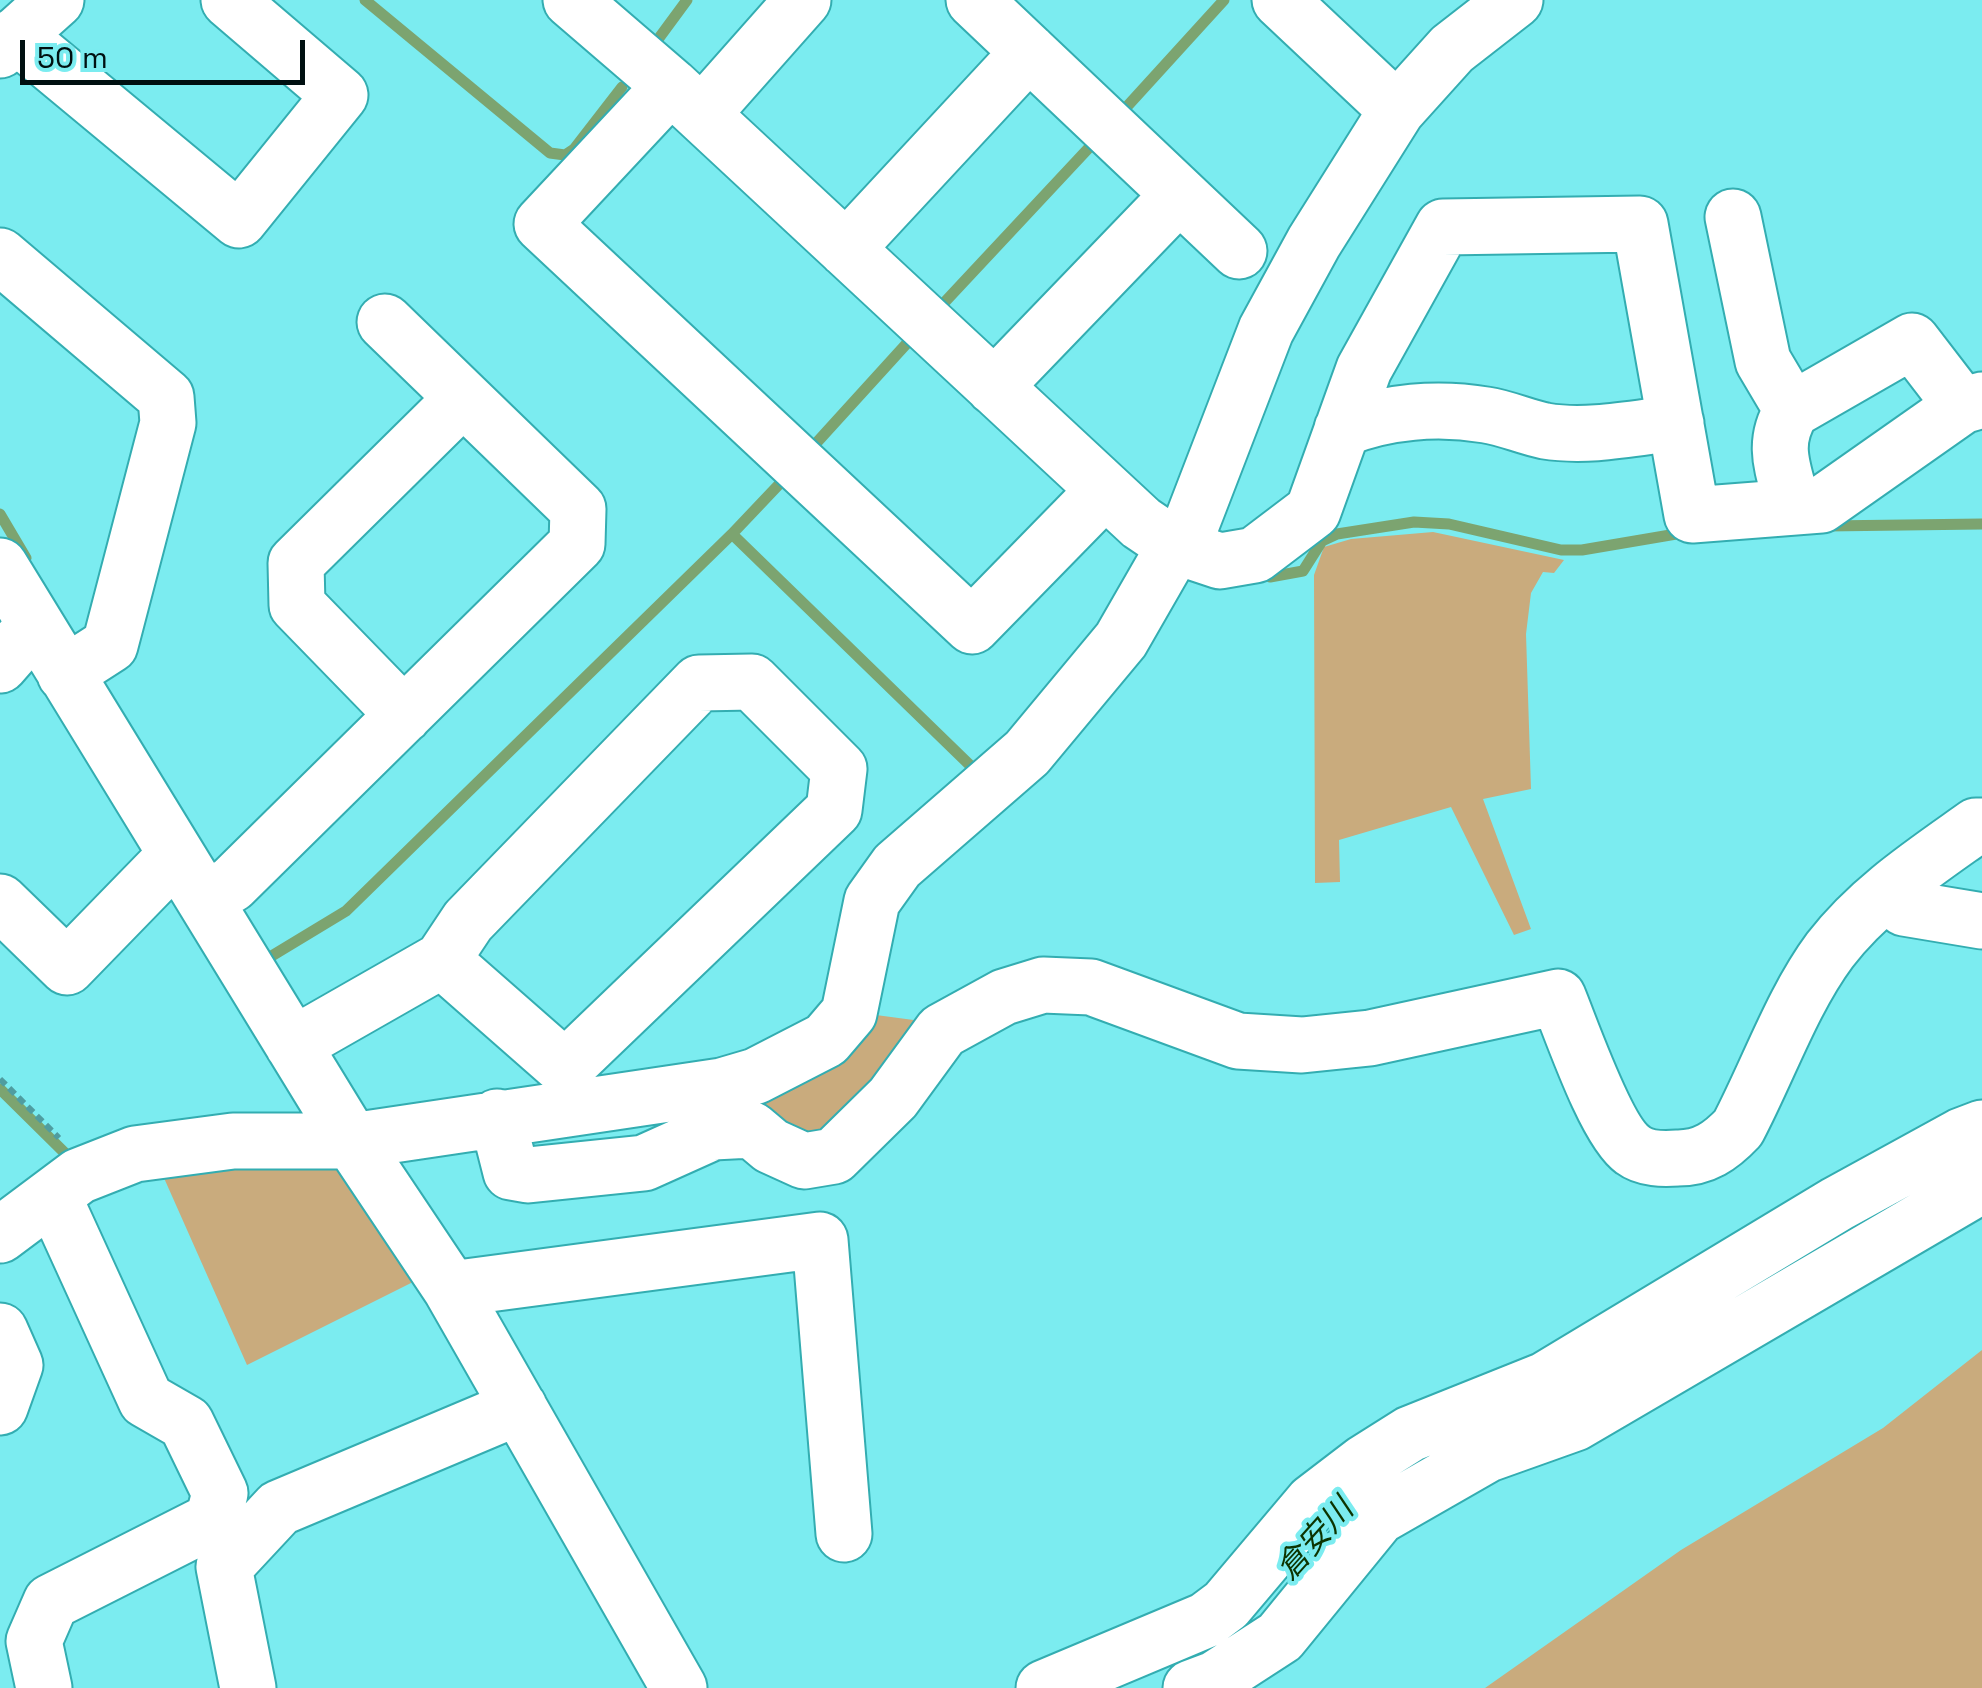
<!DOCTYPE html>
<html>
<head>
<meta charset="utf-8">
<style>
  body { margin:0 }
  #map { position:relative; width:1982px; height:1688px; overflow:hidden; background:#7becf0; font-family:"Space Grotesk",sans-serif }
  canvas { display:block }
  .scale { position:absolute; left:20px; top:40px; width:285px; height:45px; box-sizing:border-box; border:5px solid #001011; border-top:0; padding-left:12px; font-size:30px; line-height:35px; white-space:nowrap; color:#001011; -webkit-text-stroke:8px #7becf0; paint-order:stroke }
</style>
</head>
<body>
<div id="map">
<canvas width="1982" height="1688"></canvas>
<div class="scale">50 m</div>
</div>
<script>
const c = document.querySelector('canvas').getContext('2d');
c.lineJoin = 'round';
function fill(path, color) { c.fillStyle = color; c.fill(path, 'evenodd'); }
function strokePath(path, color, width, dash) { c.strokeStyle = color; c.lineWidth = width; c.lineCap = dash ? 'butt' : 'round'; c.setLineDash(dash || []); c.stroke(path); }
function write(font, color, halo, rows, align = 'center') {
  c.font = font + ' "Space Grotesk","Noto Sans JP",sans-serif'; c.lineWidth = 9; c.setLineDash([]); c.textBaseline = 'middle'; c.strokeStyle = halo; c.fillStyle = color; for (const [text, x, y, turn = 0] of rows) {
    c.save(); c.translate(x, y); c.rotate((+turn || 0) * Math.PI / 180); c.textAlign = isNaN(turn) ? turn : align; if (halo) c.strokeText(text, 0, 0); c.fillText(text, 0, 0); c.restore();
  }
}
fill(new Path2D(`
  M1433,532L1564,560L1554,573L1543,572L1531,593L1526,634L1531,789L1483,799L1531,929L1514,935L1451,807L1339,840L1340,882L1315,883L1314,575L1324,547L1351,539Z
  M861,1013L936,1023L831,1149L736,1124L786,1072Z
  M343,1162L427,1275L247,1365L160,1169Z
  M1982,1350V1688H1485L1681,1550L1883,1428Z`), '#c9ab7d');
strokePath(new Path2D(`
  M365,0L550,153L565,155L574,149L622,87
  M659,38L687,0
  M1122,112L1224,0
  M942,305L1099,137
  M809,451L909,341
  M0,514L26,558
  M1826,526L1982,524
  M732,534L787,476
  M1270,577L1303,571L1322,541L1337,534L1414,522L1449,524L1561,550H1582L1688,532
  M265,960L346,911L732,534L979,774
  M0,1089L74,1162`), '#7ca470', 11);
const minor = new Path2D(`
  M571,0L671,86L1141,523L1175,546L1220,561L1255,555L1313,511L1364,369L1443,227L1640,224L1692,515L1821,505L1962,406L1982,400
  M974,0L1239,251
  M1280,0L1397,110
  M16,35L239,220L340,95L229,0
  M0,50L56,0
  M671,86L542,224L972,626L1105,490
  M702,114L803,0
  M1733,217L1763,361L1792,410
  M846,249L1029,52
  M0,256L166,397L168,423L110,645L65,674
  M994,387L1179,195
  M1342,429C1386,411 1438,407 1486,415C1506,418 1525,427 1545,431C1588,438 1634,428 1676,423
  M1793,507C1784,470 1770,445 1792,410L1912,341L1962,406
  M1182,548L1266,330L1314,242L1397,110L1452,49L1515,0
  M0,566L352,1141L451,1289L679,1688
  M0,665L35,625
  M404,715L297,605L296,563L463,398
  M206,900L232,884L577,544L578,509L385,322
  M0,902L67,967L176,855
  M1904,908L1982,921
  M293,1045L442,960L468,921L699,683L752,682L839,769L834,810L565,1068L442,960
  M497,1117L511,1172L528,1175L644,1163L713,1132L752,1130L771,1146L804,1161L834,1156L893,1098L942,1031L1004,997L1043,985L1091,987L1238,1041L1302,1045L1370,1038L1558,997C1572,1031 1606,1131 1633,1150C1645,1159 1663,1159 1678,1158C1704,1158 1721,1146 1738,1128C1768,1071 1792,1001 1830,950C1869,899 1924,863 1976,826H1982
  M62,1216L146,1400L186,1423L220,1493L213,1520L247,1542
  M0,1235L79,1176L135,1154L233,1141H352L722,1086L756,1076L826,1040L849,1013L872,901L897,866L1027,753L1121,640L1175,546
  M451,1289L820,1240L844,1534
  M0,1331L15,1365L0,1407
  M44,1688L34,1641L51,1602L213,1520
  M248,1688L224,1567L279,1508L519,1407
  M1044,1688L1206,1620L1226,1605L1313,1502L1364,1463L1410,1434L1545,1380L1837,1204L1961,1136L1982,1128
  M1191,1688L1215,1679L1280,1637L1378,1517L1488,1454L1575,1423L1982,1185`);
strokePath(minor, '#33adb1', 59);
strokePath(new Path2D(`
  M0,1079L59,1138`), '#4f9da0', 6, [8, 5]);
strokePath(minor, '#fff', 55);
write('italic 32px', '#0c3400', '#7becf0', [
  ["倉安川",1316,1540,-48]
]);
</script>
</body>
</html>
